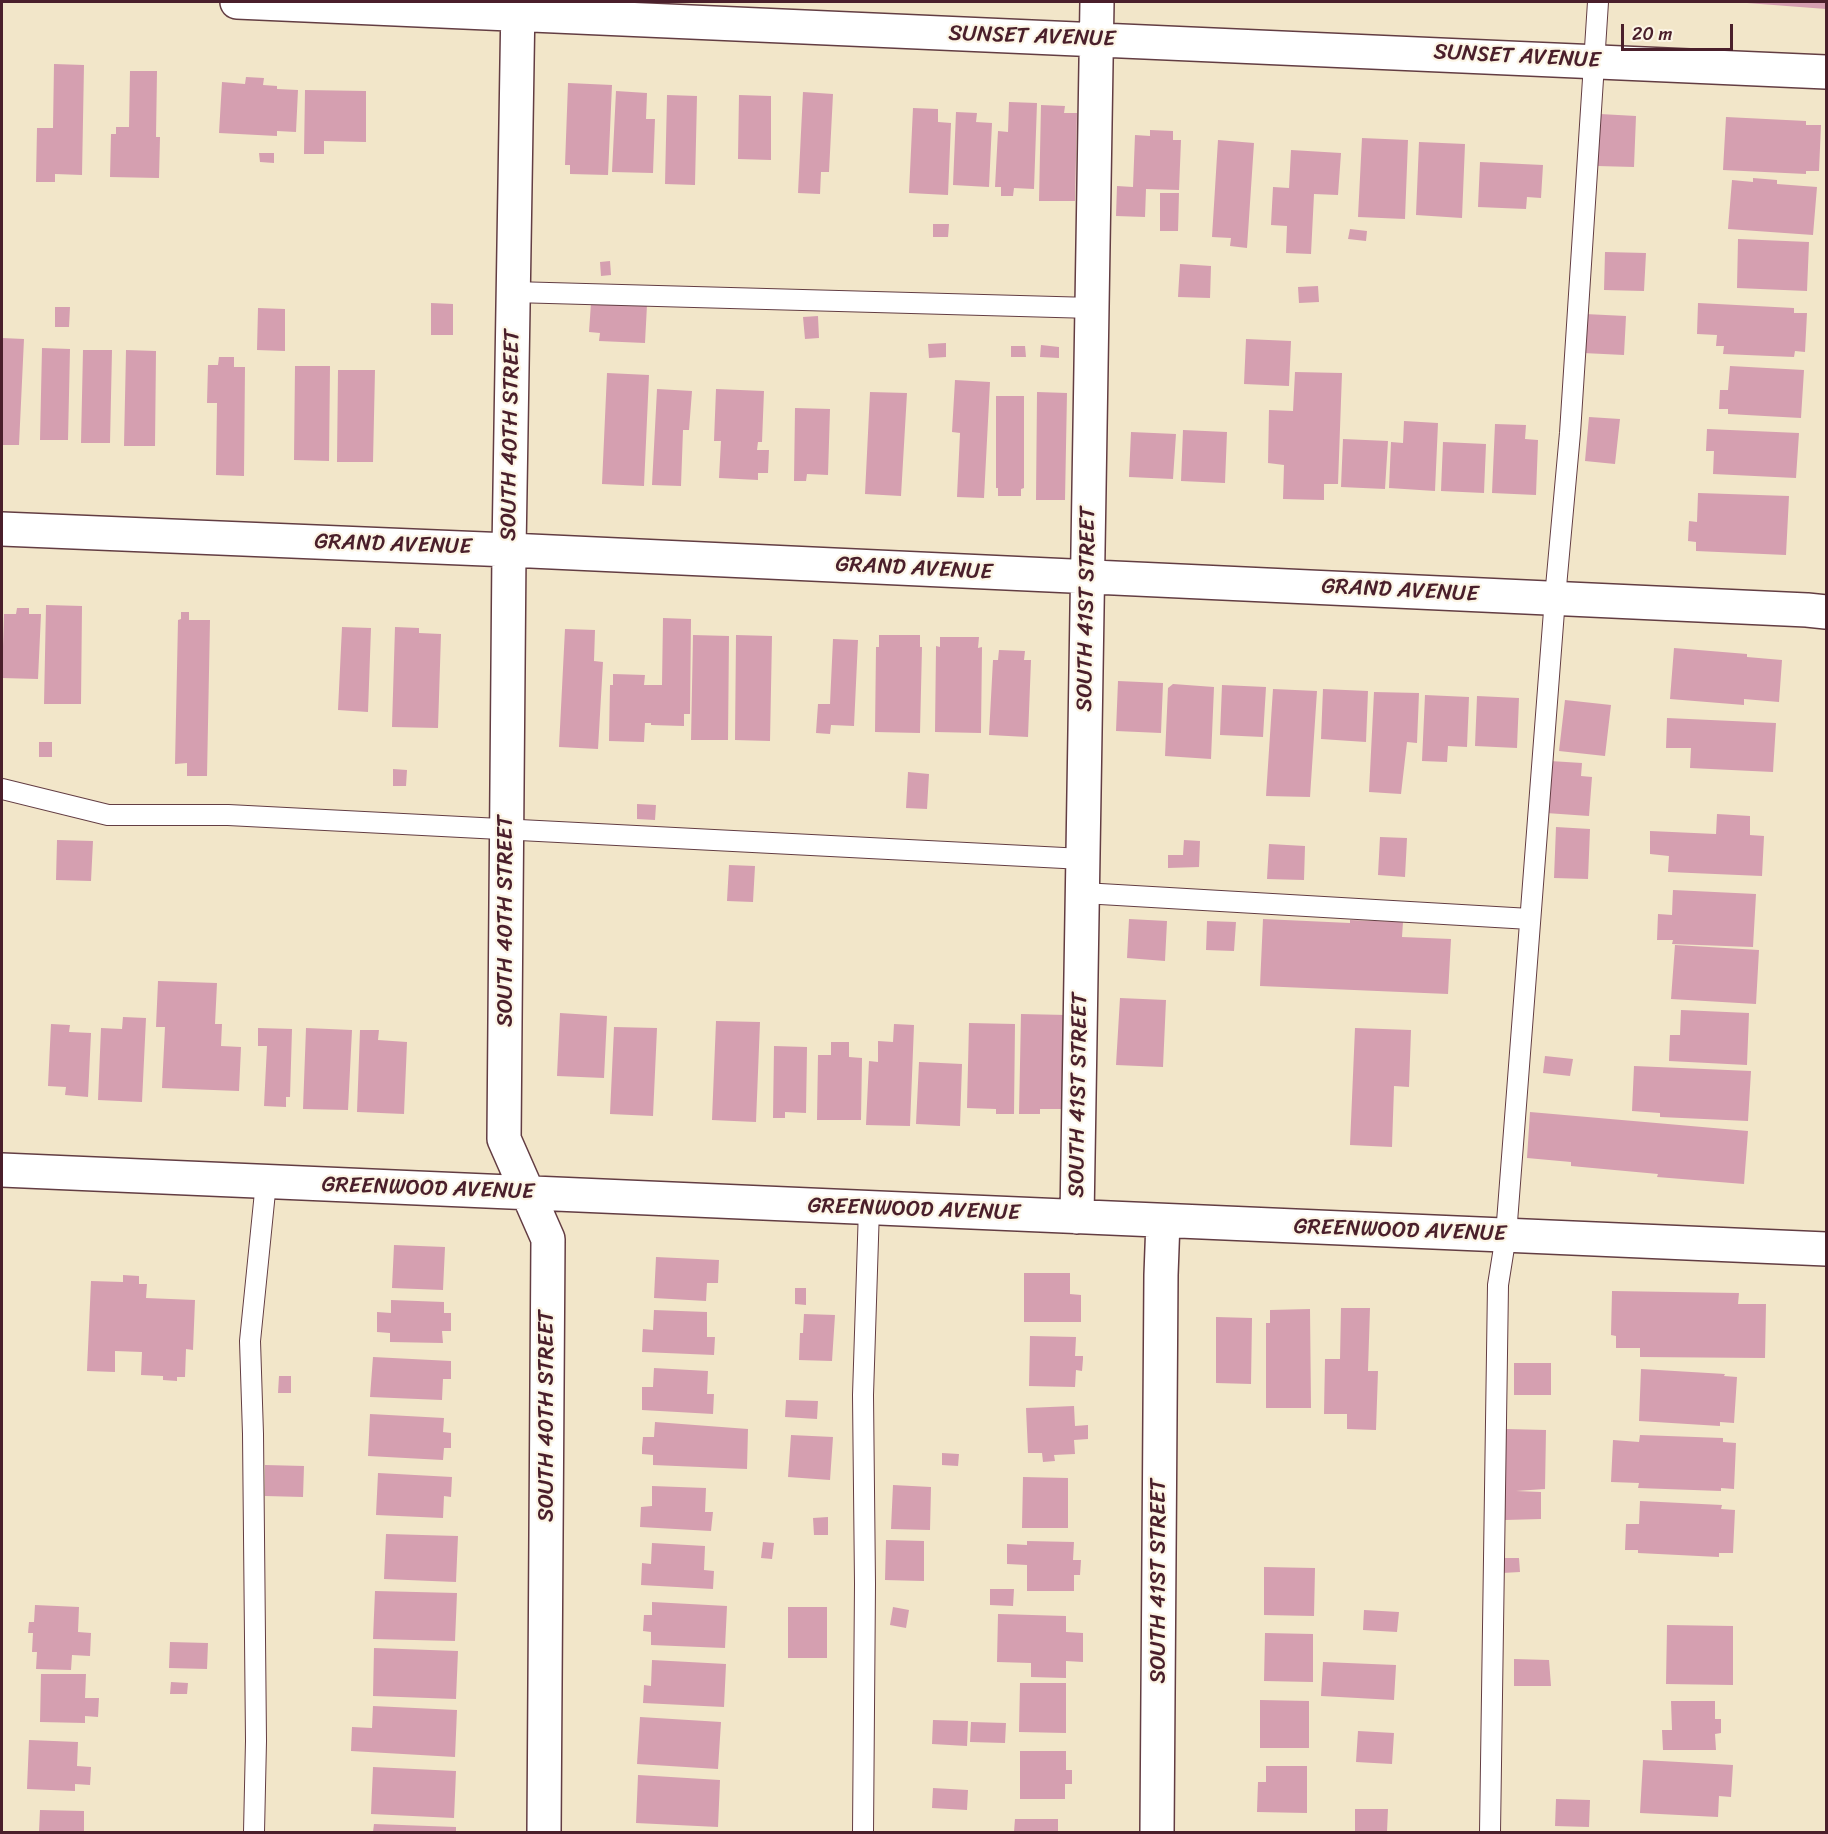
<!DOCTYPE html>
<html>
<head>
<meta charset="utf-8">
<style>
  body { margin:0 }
  #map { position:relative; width:1828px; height:1834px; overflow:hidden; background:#f2e6c9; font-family:Sriracha,sans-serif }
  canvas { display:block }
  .frame { position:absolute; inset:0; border:3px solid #4a1f2b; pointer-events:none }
  .scale { position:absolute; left:1621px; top:24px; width:112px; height:27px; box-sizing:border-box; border:3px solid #4a1f2b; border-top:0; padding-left:8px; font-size:18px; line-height:21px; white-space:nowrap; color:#4a1f2b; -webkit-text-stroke:4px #fcf5e5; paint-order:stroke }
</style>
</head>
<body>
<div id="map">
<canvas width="1828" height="1834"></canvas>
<div class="frame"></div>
<div class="scale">20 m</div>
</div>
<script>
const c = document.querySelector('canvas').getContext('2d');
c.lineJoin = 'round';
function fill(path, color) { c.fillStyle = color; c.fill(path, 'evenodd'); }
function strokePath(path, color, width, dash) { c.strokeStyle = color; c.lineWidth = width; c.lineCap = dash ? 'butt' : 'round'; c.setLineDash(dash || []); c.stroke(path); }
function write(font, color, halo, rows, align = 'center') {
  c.font = font + ' Sriracha,sans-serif'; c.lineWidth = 4.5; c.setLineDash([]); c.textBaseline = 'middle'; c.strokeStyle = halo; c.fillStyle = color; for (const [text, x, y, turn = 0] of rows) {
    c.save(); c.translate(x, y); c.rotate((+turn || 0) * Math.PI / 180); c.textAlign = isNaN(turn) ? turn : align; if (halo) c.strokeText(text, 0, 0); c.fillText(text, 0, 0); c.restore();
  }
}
fill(new Path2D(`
  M1747,2H1826V9L1747,3Z
  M54,64L84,65L82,175L55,174V182H36L37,128H53Z
  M130,71H157L156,137H160L159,178L110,177L111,134H116V127H129Z
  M246,77L264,78L263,85L277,86V89L298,90L296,132L277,131V136L219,133L222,82L245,84Z
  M568,83L612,85L608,175L570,174V165H565Z
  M305,90L366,91V142L324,141V154H304Z
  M616,91L647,93L646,119H655L653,173L612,172Z
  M803,92L833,94L829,172H821L820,194L798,193Z
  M667,95L697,96L695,185L665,184Z
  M739,95L771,96V160L738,159Z
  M1009,102L1037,103L1034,189L1014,188L1013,196H1001V187H995L998,131L1008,132Z
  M1041,105L1065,106L1064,113H1077L1075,201H1039Z
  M913,108L938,109V122L951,123L948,195L909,193Z
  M956,112L977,113L976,122L992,123L989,187L953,185Z
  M1600,114L1636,116L1634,167L1597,166Z
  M1726,117L1806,121V125H1821L1819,171H1806V174L1723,170Z
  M1150,130L1173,131V140H1181L1179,190L1146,189L1145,217L1116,216L1117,186L1133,187L1135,135L1150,136Z
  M1362,138L1408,140L1405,219L1358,217Z
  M1218,140L1254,143L1247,248L1230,246L1231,238L1212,237Z
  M1419,142L1465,144L1462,218L1416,215Z
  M1291,150L1341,153L1338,195L1314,194L1311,254L1286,253L1287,226L1271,225L1273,187L1289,188Z
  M259,153H274V163L260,162Z
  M1480,162L1543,165L1541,198L1527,197L1526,209L1478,207Z
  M1753,178L1777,180V184L1817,187L1813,235L1728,229L1732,180L1753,182Z
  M1160,193H1179L1178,231H1160Z
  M933,224H949L948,237H933Z
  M1350,229L1367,231L1366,241L1348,239Z
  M1738,239L1809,242L1807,291L1737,288Z
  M1605,252L1646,253L1644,291L1604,290Z
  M610,261L611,275L601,276L600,262Z
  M1180,264L1211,266L1210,298L1178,297Z
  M1318,286L1319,302L1299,303L1298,287Z
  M431,303L453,304V335H431Z
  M591,303L647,305L645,343L599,341L600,333L589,332Z
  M1698,303L1794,308V313H1807L1805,352L1795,351L1794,357L1723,354L1724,346H1716L1717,335L1697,334Z
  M55,307H70L69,327H55Z
  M258,308L285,309V351L257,350Z
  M1585,314L1626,316L1624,355L1583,353Z
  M818,316L819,338L805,339L803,317Z
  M2,338L24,339L19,445H2Z
  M1246,339L1291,341L1289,386L1244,384Z
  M946,343V357L929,358L928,344Z
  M1041,345L1059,347V358L1040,357Z
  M1011,346H1025L1026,357H1011Z
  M42,348L70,349L68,440H40Z
  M83,350H112L110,443H81Z
  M126,350L156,351L155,446H124Z
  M219,357H234V367H245L244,476L216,475L217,403H207L208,365H218Z
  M295,366H330L329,461L294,460Z
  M1730,366L1804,370L1801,418L1728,414V409H1719L1720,390H1728Z
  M338,370H375L373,462H337Z
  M1295,372L1342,373L1338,484H1324V500L1283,499L1284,465L1268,463L1269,410L1293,411Z
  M607,373L649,375L644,486L602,484Z
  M955,380L990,382L984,498L957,497L960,433L952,432Z
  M657,389L692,391L689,430H683L681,486L652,485Z
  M716,389L764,391L762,442H758L757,450H769L768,473H758V480L719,478L721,441H714Z
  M870,392L907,393L901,496L865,494Z
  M1037,392L1067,393L1065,500H1036Z
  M996,396H1024V488L1021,489V496H998V488H996Z
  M795,408L830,409L828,475L807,474L806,481H794Z
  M1589,417L1620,419L1615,464L1585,461Z
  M1404,421L1438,423L1435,491L1389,488L1391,442L1403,443Z
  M1495,424L1526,425L1525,439L1538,440L1536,495L1492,493Z
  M1707,429L1799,433L1796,478L1713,474L1714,451H1706Z
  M1183,430L1227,432L1225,483L1181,481Z
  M1131,432L1176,434L1173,479L1129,477Z
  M1343,439L1388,441L1385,489L1341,487Z
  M1443,442L1486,444L1484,493L1441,491Z
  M1698,493L1789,496L1786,555L1696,551V542L1688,541L1689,521L1697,522Z
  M46,605L82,606L81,704H44Z
  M17,608H29V614H41L38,679L2,678L4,614H16Z
  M181,612H189V620H210L207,776H187V763L175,764L178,620L181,619Z
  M663,618L691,619L690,714H684V726L651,725V723H645L644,742L609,741L610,685H613V674L645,675L644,685H662Z
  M342,627L371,628L368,712L338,710Z
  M395,627L419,628V633L441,634L438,728L392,727Z
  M565,629L595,630L594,661L603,662L598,749L559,747Z
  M693,635L729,636L728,740H691Z
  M736,635L772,636L770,741L735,740Z
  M879,635H920V647H922L920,733L875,732L876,647H879Z
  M940,637H979L978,648L982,647L981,733L935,732L936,646L940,647Z
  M833,639L858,640L854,726L831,725L830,734L816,733L818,704H830Z
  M1674,648L1747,654V657L1782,660L1779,702L1744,699V705L1670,699Z
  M999,650L1025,651L1024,660H1031L1028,737L989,735L993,660H998Z
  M1118,681L1163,683L1161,733L1116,731Z
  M1173,684L1214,687L1211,759L1165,756L1168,688Z
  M1222,685L1266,687L1263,737L1220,735Z
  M1273,689L1317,691L1310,797L1266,796Z
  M1323,689L1368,691L1366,742L1321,739Z
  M1374,692L1419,693L1417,743L1407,742L1401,794L1369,792Z
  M1425,695L1469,697L1467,747L1448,746L1447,762L1422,761Z
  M1477,696L1519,698L1517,748L1475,746Z
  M1565,700L1611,705L1605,756L1559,751Z
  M1667,718L1776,723L1773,772L1690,768L1691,748H1666Z
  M39,742H52V757H39Z
  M1550,761L1582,763L1581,776L1592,777L1589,816L1546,813Z
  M393,769L407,770L406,786H393Z
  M908,772L929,774L927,809L906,808Z
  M637,804L656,805L655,820L637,819Z
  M1717,814L1750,816V835L1764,836L1762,876L1668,872L1669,856L1650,854V831L1716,834Z
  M1556,827L1590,829L1588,879L1554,878Z
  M1380,837L1407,838L1405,877L1378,875Z
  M57,840L93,841L91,881L56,880Z
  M1184,840L1200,841L1199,867L1168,868V855H1183Z
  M1269,844L1305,846L1304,880L1267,879Z
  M729,865L755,866L753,902L727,901Z
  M1673,890L1756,894L1753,947L1672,944L1673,940H1657L1658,914L1672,915Z
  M1129,919L1167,921L1165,961L1127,958Z
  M1263,919L1350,923V920L1403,922L1402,937L1451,939L1448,994L1260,986Z
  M1207,921L1236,922L1234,951L1206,950Z
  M1675,945L1759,950L1756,1004L1671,999Z
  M158,981L217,983L215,1024H222L221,1046L241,1047L239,1091L162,1088L165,1027H156Z
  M1120,998L1166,1000L1163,1067L1116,1065Z
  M1681,1010L1749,1013L1747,1065L1669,1061L1670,1035H1680Z
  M560,1013L607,1016L604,1078L557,1076Z
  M1021,1014L1067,1015L1065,1109H1040V1114H1019Z
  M123,1017L146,1018L142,1102L98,1100L101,1028L122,1029Z
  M716,1021L760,1022L756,1122L712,1120Z
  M969,1023L1015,1024L1014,1114H996V1109L967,1108Z
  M51,1024L70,1025L69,1032L91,1033L88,1097L65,1095L66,1087L48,1086Z
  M894,1024L914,1025L910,1126L866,1125L869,1061L878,1062V1041L893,1042Z
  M614,1027L657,1028L653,1116L610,1114Z
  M258,1028L292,1029L290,1097H286V1107L264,1106L267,1046H258Z
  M306,1028L352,1030L348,1110L303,1109Z
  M1355,1028L1411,1030L1409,1087L1394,1086L1392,1147L1350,1145Z
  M360,1030H379L378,1040L407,1042L404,1114L357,1112Z
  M831,1042H849V1057L862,1058L861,1120H817L818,1055H831Z
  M774,1046L807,1047L806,1113L785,1112V1118H773Z
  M1545,1056L1573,1059L1570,1076L1543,1073Z
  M919,1062L962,1064L960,1126L916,1124Z
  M1634,1066L1751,1071L1748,1121L1660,1117V1113L1632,1111Z
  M1530,1112L1748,1131L1744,1184L1657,1177L1658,1174L1571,1166V1162L1527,1158Z
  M394,1245L445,1247L443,1290L392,1288Z
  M656,1257L719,1260L718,1283H707L706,1301L654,1298Z
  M1024,1273H1070V1294L1081,1295V1322H1024Z
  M123,1275L139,1276V1284H147L146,1298L195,1300L193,1350L186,1349L185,1377H177V1381L163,1380V1376L141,1375L142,1352L115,1351V1372L87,1371L91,1281L123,1282Z
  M795,1288H806V1305L795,1304Z
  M1612,1291L1739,1293L1738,1304H1766L1765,1358L1640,1357V1348H1616V1336L1611,1335Z
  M391,1300L444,1302V1313H451V1331H442L443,1343L390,1342V1333L377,1332V1312L391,1313Z
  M1341,1308H1370L1368,1371H1378L1376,1430L1347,1429V1414H1324L1325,1359H1340Z
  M1310,1309L1311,1408H1266V1323H1270V1310Z
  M654,1310L707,1312V1337H715L714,1355L642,1352L643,1329L653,1330Z
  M804,1314L835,1315L832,1361L799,1360L800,1333H803Z
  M1216,1317L1252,1318L1251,1384L1216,1383Z
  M1030,1336L1076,1337L1075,1356H1083V1359L1082,1371L1076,1370L1075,1387L1029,1386Z
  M373,1357L451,1361V1379H443L442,1400L370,1397Z
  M1514,1363H1551V1395H1514Z
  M654,1368L708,1371L707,1394H714L713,1414L642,1410V1387H653Z
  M1641,1369L1725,1374L1724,1376L1737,1377L1734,1423L1720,1422V1426L1639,1421Z
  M279,1376H291V1393H278Z
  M786,1400L818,1401L817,1419L785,1417Z
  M1074,1406L1075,1426L1088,1425V1439L1074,1440L1075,1454L1054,1455L1055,1461L1043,1462L1042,1453H1028L1026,1408Z
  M370,1414L444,1418L443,1432L451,1433V1448H444L443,1460L368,1456Z
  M655,1422L748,1429L747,1469L653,1465V1455L642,1454V1448L643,1437H654Z
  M1505,1429L1546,1430L1545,1489L1516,1491L1541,1492V1519L1505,1520Z
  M791,1435L833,1437L830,1480L788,1477Z
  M1640,1435L1723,1438V1442L1736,1443L1734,1489L1721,1488V1491L1638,1488L1639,1483L1611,1482L1613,1440L1639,1442Z
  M942,1453L959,1454L958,1466L942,1465Z
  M265,1465L304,1466L303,1497L265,1496Z
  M378,1473L452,1477L451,1497L444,1496L443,1518L376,1515Z
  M1023,1477L1068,1478V1528H1022Z
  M893,1485L931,1487L930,1530L891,1529Z
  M652,1486L706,1488L705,1512H713L711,1531L640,1527L641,1507L652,1506Z
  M1640,1501L1722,1505L1721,1509L1735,1510L1733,1553H1719V1557L1638,1553V1550H1625L1626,1524H1639Z
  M828,1517V1535H814L813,1518Z
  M386,1534L458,1536L456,1582L384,1579Z
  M886,1540L924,1541V1581L885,1580Z
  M1027,1541L1074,1542L1073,1560H1081L1080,1575H1074V1591H1027V1565L1007,1564V1544L1027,1545Z
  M763,1542L774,1543L772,1559L761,1558Z
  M652,1543L705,1546L704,1570L714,1571L713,1589L641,1585L642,1563L651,1564Z
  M1502,1558H1519L1520,1572L1502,1573Z
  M1264,1567L1315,1568L1314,1616L1264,1615Z
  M990,1589H1014L1013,1606L990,1605Z
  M375,1591L457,1593L455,1641L373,1639Z
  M652,1602L727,1606L725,1648L651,1645V1632L643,1631L644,1615H652Z
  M35,1605L79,1607L78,1632L91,1633L90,1656L72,1655L71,1670L36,1669L37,1652H32L33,1633H28L29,1622H34Z
  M788,1607H827V1658H788Z
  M893,1607L909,1610L906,1628L890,1625Z
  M1364,1610L1399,1612L1397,1632L1363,1630Z
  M998,1614L1066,1616V1632L1083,1633V1662L1066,1661V1678L1031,1677V1663L997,1662Z
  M1667,1625L1733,1626V1685L1666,1684Z
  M1265,1633L1313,1634V1682L1264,1681Z
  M170,1642L208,1643L207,1669L169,1668Z
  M374,1648L458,1651L456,1699L373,1696Z
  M1514,1659L1549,1660L1551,1686H1514Z
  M652,1660L726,1664L724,1707L643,1703L644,1685L651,1686Z
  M1323,1662L1396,1665L1394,1700L1321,1696Z
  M41,1674H86L85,1698H99L98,1717L85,1716V1723L40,1722Z
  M171,1682L188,1683L187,1694H170Z
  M1020,1683H1066V1733L1019,1732Z
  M1260,1700L1309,1701V1748H1260Z
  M1671,1701H1715V1719H1721V1733L1715,1734L1716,1750H1663L1662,1730H1672Z
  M373,1706L457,1710L455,1757L351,1751L352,1727L372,1728Z
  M640,1717L721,1722L718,1769L637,1764Z
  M933,1720L968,1721L967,1746L932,1744Z
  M971,1722L1006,1723L1005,1743L970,1742Z
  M1358,1731L1394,1733L1392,1764L1356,1762Z
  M29,1740L78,1742L77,1766L91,1767L90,1785L75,1784V1791L27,1789Z
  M1020,1751H1066V1770H1072V1784H1065V1799H1020Z
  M1643,1760L1733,1765L1731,1797L1719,1796L1718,1817L1640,1813Z
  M1266,1766H1307V1813L1257,1812L1258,1782H1266Z
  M373,1767L456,1771L454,1818L371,1814Z
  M638,1775L720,1780L718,1827L636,1823Z
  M933,1788L968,1790L967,1810L932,1808Z
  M1556,1799L1590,1800L1589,1827L1555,1826Z
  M1355,1809H1388L1387,1832H1355Z
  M40,1810L84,1811V1832H39Z
  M1015,1819H1058V1832H1014Z
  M374,1824L456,1827V1832H373Z`), '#d59fb0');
const lane = new Path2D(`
  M513,292L1092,308
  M2,789L108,815H228L1083,859
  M1083,893L1530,919
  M254,1832L256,1741L253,1434L250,1341L266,1182
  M863,1832L865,1584L863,1395L869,1208
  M1490,1832L1498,1285L1506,1235L1555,598L1570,433L1598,2`);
const street = new Path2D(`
  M237,2C767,26 1297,46 1826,72
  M518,2L509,550L504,1139L548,1239L544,1832
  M2,529L509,550L1807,610L1826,612
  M2,1170L1826,1249
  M1077,1217L1097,2
  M1157,1832L1161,1275L1163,1221`);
strokePath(lane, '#633d43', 22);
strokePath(street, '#633d43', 36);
strokePath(lane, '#fff', 20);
strokePath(street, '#fff', 33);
write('22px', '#4a1f2b', '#fcf5e5', [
  ["SUNSET AVENUE",1032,37,2],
  ["SUNSET AVENUE",1517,57,3],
  ["SOUTH 40TH STREET",511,435,-89],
  ["GRAND AVENUE",393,545,2],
  ["GRAND AVENUE",914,569,3],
  ["GRAND AVENUE",1400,591,3],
  ["SOUTH 41ST STREET",1087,609,-89],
  ["SOUTH 40TH STREET",506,921,-90],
  ["SOUTH 41ST STREET",1079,1095,-89],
  ["GREENWOOD AVENUE",428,1189,2],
  ["GREENWOOD AVENUE",914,1210,2],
  ["GREENWOOD AVENUE",1400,1231,2],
  ["SOUTH 40TH STREET",547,1416,-90],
  ["SOUTH 41ST STREET",1159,1581,-90]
]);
</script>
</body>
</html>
